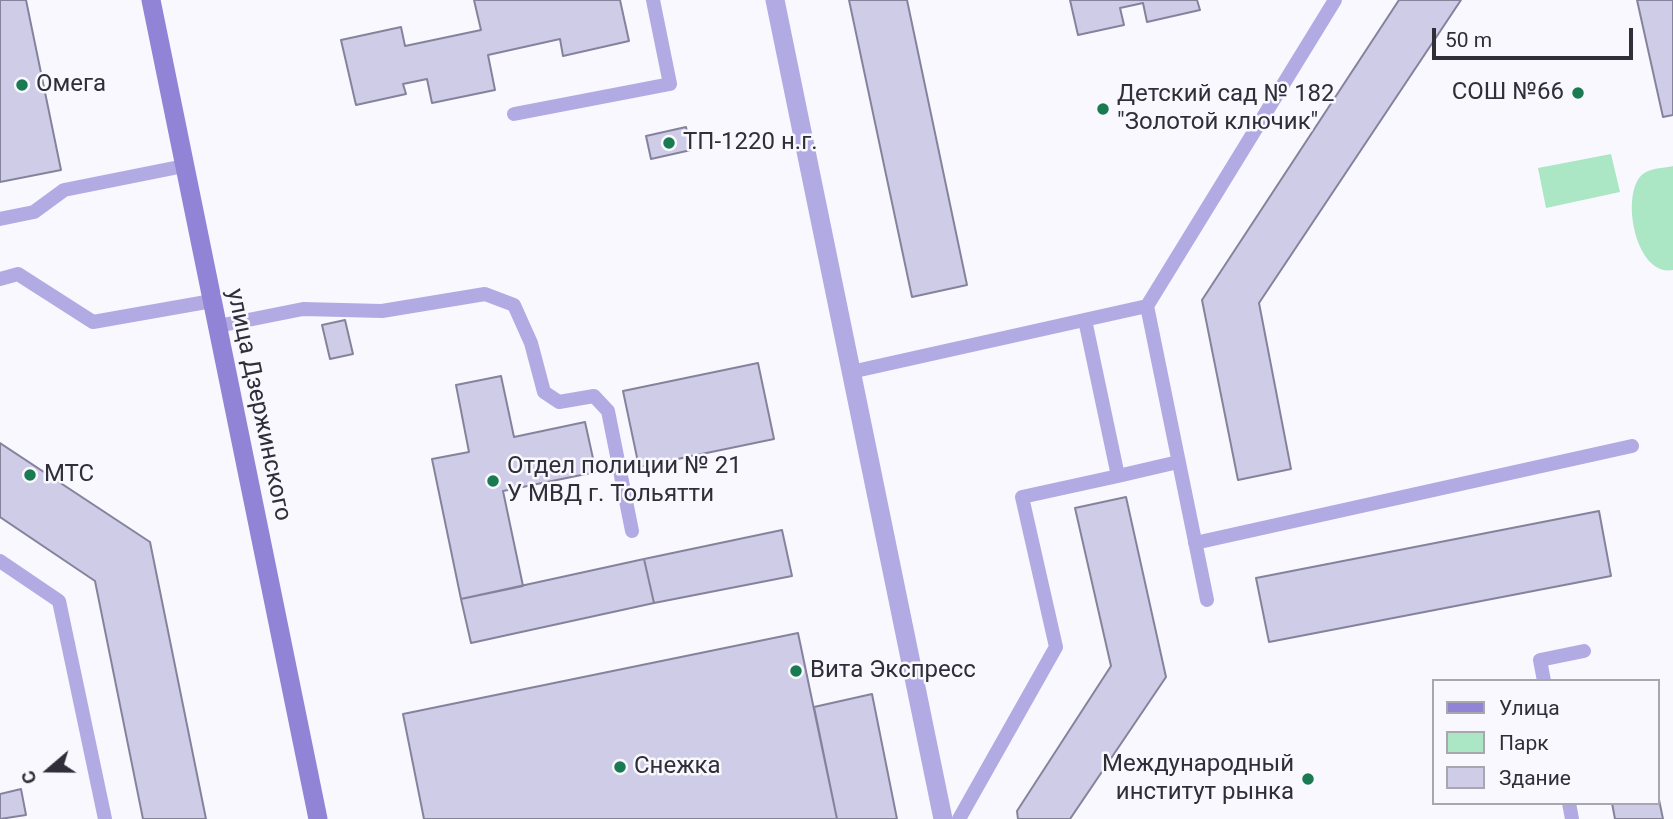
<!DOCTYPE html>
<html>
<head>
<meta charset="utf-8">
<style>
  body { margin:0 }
  #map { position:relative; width:1673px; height:819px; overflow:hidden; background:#f9f8fe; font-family:Roboto,sans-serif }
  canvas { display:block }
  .legend { position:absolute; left:1432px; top:679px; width:228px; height:126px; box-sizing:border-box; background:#f9f8fe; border:2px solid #a8a7af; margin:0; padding:9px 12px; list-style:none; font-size:21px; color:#2f2e39 }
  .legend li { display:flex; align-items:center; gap:14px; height:35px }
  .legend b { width:35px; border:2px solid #a8a7af }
  .north { position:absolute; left:14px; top:735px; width:70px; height:70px; -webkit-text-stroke:5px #f9f8fe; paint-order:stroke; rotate:250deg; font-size:19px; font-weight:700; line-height:28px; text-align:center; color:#2f2e39 }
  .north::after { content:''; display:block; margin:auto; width:24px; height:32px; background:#2f2e39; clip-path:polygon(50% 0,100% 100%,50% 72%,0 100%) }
  .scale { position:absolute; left:1432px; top:28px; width:201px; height:32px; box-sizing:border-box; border:4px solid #2f2e39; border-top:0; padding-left:9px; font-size:21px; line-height:24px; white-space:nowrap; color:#2f2e39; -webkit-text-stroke:5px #f9f8fe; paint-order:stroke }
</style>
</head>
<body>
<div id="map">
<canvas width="1673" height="819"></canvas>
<ul class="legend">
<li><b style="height:9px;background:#9184d6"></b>Улица</li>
<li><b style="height:19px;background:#abe7c5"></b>Парк</li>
<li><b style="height:19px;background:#cfcce8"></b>Здание</li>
</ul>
<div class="north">С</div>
<div class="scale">50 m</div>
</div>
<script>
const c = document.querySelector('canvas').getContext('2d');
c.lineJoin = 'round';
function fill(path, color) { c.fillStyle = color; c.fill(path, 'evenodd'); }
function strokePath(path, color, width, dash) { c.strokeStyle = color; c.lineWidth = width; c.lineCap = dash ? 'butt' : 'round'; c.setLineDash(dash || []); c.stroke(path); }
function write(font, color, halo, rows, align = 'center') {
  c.font = font + ' Roboto,sans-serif'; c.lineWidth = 5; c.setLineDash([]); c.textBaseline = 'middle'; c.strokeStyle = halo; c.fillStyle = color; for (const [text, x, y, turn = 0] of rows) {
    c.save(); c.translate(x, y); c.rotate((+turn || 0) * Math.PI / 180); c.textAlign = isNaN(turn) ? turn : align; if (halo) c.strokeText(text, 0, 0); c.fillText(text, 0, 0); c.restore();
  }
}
fill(new Path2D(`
  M1611,154L1620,192L1546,208L1538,168Z
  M1673,166V270C1634,278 1618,186 1646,172C1653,168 1665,168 1673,166Z`), '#abe7c5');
const building = new Path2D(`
  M0,0H26L61,170L0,182Z
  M474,0H620L629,41L563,56L560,39L488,55L495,90L432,103L427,79L403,84L406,94L356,105L341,40L401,27L405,46L481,30Z
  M849,0H907L967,285L912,297Z
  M1070,0H1197L1200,10L1147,22L1143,3L1120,8L1124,25L1078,35Z
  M1399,0H1461L1259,303L1291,469L1238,480L1202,300Z
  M1637,0H1673V115L1663,117Z
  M686,127L691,150L651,159L646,136Z
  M345,320L353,354L330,359L322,325Z
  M758,363L774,439L639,467L623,391Z
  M501,376L514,437L585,422L596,472L503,491L523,586L461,599L432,459L469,452L456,385Z
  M0,443L150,542L206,819H143L95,581L0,517Z
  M1126,497L1166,677L1070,819H1018L1017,811L1111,666L1075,508Z
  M1599,511L1611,576L1269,642L1256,578Z
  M782,530L792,576L654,603L644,559Z
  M644,559L654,603L471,643L461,599Z
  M798,633L837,819H424L403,714Z
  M872,694L897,819H837L814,707Z
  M21,789L26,815L0,819V794Z
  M1657,790L1663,819H1615L1612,803H1657Z`);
fill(building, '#cfcce8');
strokePath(building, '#85839c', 2);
strokePath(new Path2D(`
  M514,114L670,84L653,0
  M0,219L34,212L64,190L184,166
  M0,279L18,274L93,322L212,301
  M218,326L303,309L382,311L485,294L514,305L531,343L544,392L559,402L594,396L608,411L632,531
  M851,372L1147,306
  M1118,476L1178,462
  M1195,543L1632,446
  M0,561L59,601L105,819
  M1207,600L1147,306L1335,0
  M1544,681L1540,660L1584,651
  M1569,803L1572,819
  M959,819L1056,647L1022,497L1118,476L1085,320`), '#b2abe3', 14);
strokePath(new Path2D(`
  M775,0L943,819`), '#b2abe3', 19);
strokePath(new Path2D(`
  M151,0L318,819`), '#9184d6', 19);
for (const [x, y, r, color] of [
  [22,85,7,"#1a7a51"],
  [1578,93,7,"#1a7a51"],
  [1103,109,7,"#1a7a51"],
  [669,143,7,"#1a7a51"],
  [30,475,7,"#1a7a51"],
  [493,481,7,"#1a7a51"],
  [796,671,7,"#1a7a51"],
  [620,767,7,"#1a7a51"],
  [1308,779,7,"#1a7a51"]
]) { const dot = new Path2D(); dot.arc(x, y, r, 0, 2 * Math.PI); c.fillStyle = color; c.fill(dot); strokePath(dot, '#f9f8fe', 2.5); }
write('24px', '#2f2e39', '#f9f8fe', [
  ["Омега",36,85],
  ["СОШ №66",1564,93,"right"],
  ["Детский сад № 182",1117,95],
  ["\"Золотой ключик\"",1117,123],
  ["ТП-1220 н.г.",683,143],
  ["Отдел полиции № 21",507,467],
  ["У МВД г. Тольятти",507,495],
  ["МТС",44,475],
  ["Вита Экспресс",810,671],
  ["Международный",1294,765,"right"],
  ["институт рынка",1294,793,"right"],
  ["Снежка",634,767]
], 'left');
write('24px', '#2f2e39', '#f9f8fe', [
  ["улица Дзержинского",258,405,78]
]);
</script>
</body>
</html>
